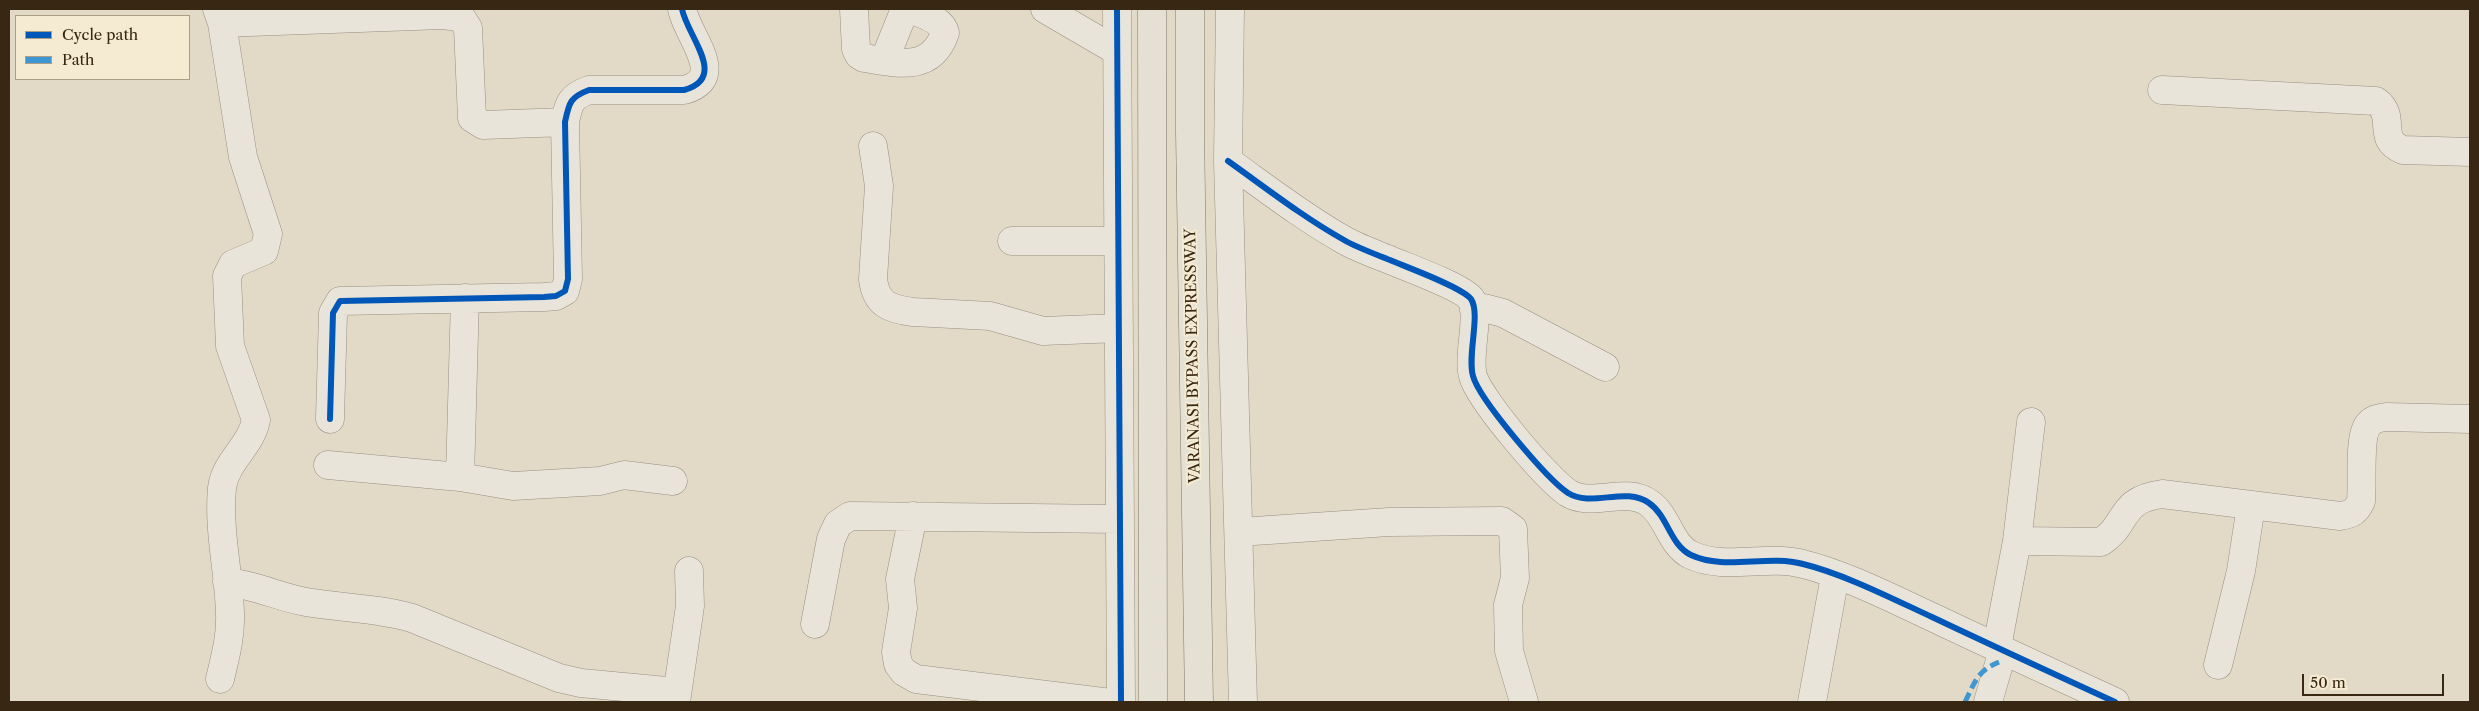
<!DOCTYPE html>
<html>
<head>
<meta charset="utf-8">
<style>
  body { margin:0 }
  #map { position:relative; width:2479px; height:711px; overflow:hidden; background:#e2dac6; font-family:"Libre Caslon Text",serif }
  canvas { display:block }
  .frame { position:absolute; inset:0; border:10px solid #382713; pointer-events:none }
  .legend { position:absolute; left:15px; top:15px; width:175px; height:65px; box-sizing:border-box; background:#f5ebd2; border:1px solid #a99d86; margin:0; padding:6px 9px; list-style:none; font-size:15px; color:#382713 }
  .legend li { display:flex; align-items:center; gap:10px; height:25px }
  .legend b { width:25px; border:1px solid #a99d86 }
  .scale { position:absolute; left:2302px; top:674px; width:142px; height:22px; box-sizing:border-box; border:2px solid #382713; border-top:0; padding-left:6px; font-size:15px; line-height:18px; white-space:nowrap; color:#382713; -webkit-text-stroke:4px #f5ebd2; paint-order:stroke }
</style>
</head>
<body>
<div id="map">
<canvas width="2479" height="711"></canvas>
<div class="frame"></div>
<ul class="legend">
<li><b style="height:6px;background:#0057b8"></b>Cycle path</li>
<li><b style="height:6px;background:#3e96d3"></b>Path</li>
</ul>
<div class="scale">50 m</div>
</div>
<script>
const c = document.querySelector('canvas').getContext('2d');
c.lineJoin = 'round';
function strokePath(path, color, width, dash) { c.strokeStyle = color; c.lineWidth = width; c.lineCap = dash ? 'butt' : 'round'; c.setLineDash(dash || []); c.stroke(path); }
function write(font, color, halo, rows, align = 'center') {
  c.font = font + ' "Libre Caslon Text",serif'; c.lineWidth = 4; c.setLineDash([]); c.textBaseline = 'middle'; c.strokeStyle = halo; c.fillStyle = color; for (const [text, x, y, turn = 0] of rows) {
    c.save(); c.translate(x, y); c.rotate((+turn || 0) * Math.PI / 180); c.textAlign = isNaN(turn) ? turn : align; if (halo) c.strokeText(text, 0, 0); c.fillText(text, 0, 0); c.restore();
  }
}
const minor = new Path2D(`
  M217,9L222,23L243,157L268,234L264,251L233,264L227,276L230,346L256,420C251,446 225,462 222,488C218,531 229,572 230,614C231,636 225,658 220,679
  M854,9L856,49L859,55L864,58C897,63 931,73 945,33C942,19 923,15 911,9
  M1045,9L1117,51
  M1117,9L1121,702
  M1230,9L1228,161L1243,702
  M222,23L442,15L461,17L468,28L472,118L483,125L565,122
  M884,61L905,9
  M2162,90L2376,101C2398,117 2375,139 2403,150L2470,152
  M873,146L879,186L873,279C876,304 889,309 913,312L990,316L1043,331L1119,328
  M1228,161C1266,188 1303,217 1344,240C1358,248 1375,254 1390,260C1406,267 1462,287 1471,299C1481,314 1467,355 1473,376C1479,399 1547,479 1568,493C1592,508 1625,486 1649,503C1668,516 1670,545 1691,555C1725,571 1767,554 1803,564C1844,574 1893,599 1932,617C1993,646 2054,674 2115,702
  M1012,241H1118
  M1474,310L1484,308L1503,313L1605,367
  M330,419L333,313L340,301L544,297L556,296L565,291L568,279L565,122C569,103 570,97 589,90H684C729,78 687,36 682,9
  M328,465L460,477L513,486L600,481L624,475L673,481
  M460,477L465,298
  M913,516L900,579L903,608L896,652L898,664L904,672L916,679L1103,702
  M1239,532L1389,522L1502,521L1513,529L1515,578L1508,605L1509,651L1524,702
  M2017,541L2101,542C2129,524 2118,500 2162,494L2340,516C2352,514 2356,512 2361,501C2363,484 2358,435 2369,424C2373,419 2379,418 2386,417L2470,419
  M227,582C255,585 279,597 306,602C341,608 378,608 412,618L559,678L581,683L677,692
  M815,624L831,539L838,524L850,516L1120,519
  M1997,647L2017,541L2031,422
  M2218,665L2241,571L2251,506
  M676,702L690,606L689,571
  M1812,702L1835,576
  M1988,702L2003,650`);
const highway = new Path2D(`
  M1152,9L1153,702
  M1190,9V132L1199,702`);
strokePath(minor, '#968f82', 29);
strokePath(highway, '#7e776a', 29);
strokePath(minor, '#e9e4da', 28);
strokePath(highway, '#e5e0d4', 28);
strokePath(new Path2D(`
  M1965,702C1975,682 1977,671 1999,662`), '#3e96d3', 5, [10, 5]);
strokePath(new Path2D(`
  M1117,9L1121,702
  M1228,161C1266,188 1303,217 1344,240C1358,248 1375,254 1390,260C1406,267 1462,287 1471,299C1481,314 1467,355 1473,376C1479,399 1547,479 1568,493C1592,508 1625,486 1649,503C1668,516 1670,545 1691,555C1725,571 1767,554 1803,564C1844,574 1893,599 1932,617C1993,646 2054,674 2115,702
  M330,419L333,313L340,301L544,297L556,296L565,291L568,279L565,122C569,103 570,97 589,90H684C729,78 687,36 682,9`), '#0057b8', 6);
write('15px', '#382713', '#f5ebd2', [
  ["VARANASI BYPASS EXPRESSWAY",1193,356,-91]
]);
</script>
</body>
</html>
